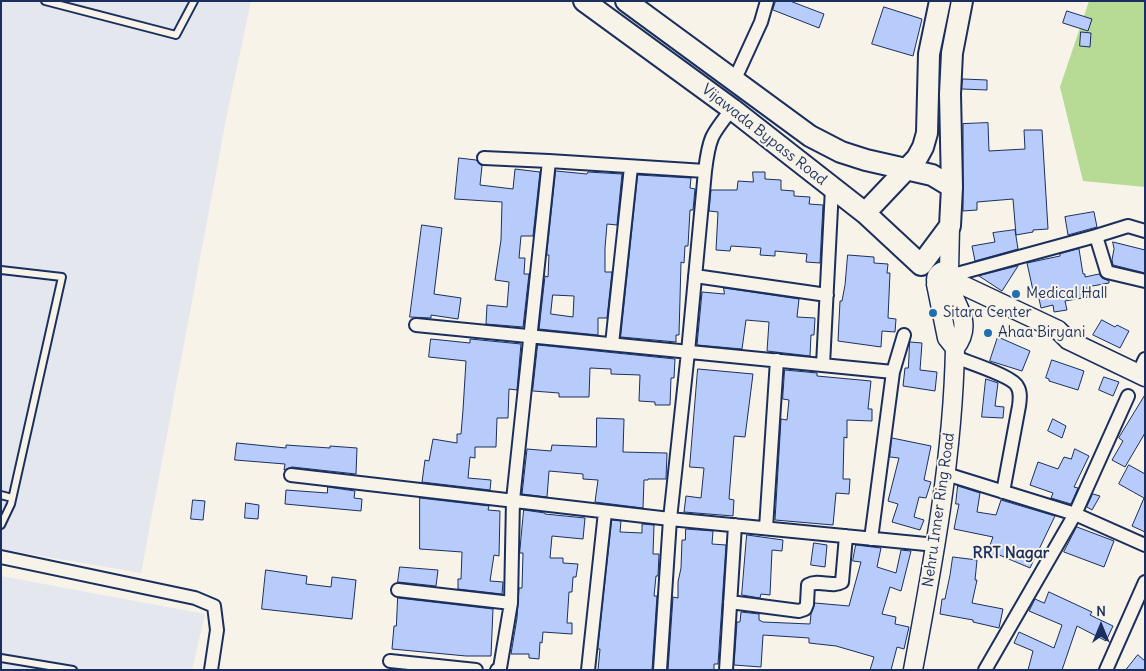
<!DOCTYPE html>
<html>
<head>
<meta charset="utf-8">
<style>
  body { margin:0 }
  #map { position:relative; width:1146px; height:671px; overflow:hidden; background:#f7f3e8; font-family:Delius,sans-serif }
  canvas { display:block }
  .frame { position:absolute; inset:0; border:2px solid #1b2f5e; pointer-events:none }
  .north { position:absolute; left:1076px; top:601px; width:50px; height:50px; -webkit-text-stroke:4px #f7f3e8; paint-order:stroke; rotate:0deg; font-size:14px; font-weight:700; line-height:20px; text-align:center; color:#1b2f5e }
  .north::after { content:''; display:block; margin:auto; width:18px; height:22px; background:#1b2f5e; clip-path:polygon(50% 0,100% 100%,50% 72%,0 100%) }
</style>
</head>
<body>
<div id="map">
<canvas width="1146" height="671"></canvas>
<div class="frame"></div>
<div class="north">N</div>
</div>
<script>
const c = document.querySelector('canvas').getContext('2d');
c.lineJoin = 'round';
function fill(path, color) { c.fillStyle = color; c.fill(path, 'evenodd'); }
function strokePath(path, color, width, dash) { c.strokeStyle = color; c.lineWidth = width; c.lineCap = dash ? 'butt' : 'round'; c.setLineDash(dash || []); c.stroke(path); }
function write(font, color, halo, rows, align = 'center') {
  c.font = font + ' Delius,sans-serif'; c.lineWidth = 4; c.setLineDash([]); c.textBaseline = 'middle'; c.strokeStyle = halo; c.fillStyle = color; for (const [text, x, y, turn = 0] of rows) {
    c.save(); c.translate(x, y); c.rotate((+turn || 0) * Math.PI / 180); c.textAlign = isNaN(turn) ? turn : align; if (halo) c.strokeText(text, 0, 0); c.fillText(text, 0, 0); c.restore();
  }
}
fill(new Path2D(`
  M1,1H251L228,109L141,573L1,549Z
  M1,576L205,614L192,670H1Z`), '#e4e7ee');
fill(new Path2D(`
  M1089,1H1145V187L1083,181L1060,87Z`), '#b7db95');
const building = new Path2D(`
  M776,1H790L824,14L819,28L773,10Z
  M884,7L922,19L913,56L872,44Z
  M1067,11L1092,19L1088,31L1063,23Z
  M1081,32L1091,33L1090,47L1080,46Z
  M963,79L987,80V90L962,89Z
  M988,123L989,151L1025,149L1024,130H1042L1048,229L1033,230V232L1016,235L1013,199L977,202V210L963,211V124Z
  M459,158L476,160L482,166L480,185L513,189L515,169L540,172L533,236H521L519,258H525L524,274H529L523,327L486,324L487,305L507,307L509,282L495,280L501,240L502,202L455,199Z
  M556,171L587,174L588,172L622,174L617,225L607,224L605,248V272H612L607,318H598V335L539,329L545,276L548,277L549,255H547ZM553,295L574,296L573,317L551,314Z
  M753,172H765V179L781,180V190L794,191V196L810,197L809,204L823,205L820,263L806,262L807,254L775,251V256L760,255L761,248L731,246L730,251L716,250L718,212L709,211L711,190H737L738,181L753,182Z
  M638,175L691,178L690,188L695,189L693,210H690L688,246H685L684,263L681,262L679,335H676V342L621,337Z
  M1094,212L1097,227L1068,235L1065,217Z
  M422,225L442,228L434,294L461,298L458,319L431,315V318L410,317Z
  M1015,230L1018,249L975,261L972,246L995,242L993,233Z
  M1113,242L1145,250V273L1113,265L1112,260L1114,249Z
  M1079,249L1083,274H1085V277L1099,274L1102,278L1109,281V283L1087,287L1088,297L1065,301L1067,310L1054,312L1053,305L1041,308L1038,294L1034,295L1027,263L1060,256V254Z
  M848,255L874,257V263L888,264L887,273H890L888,318L896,319L895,332L882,331L881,347L838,341L840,301H842L845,285Z
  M1018,266L1002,291L979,276Z
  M724,288L799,299L797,317L815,318L814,335H811L810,356L767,351L769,322L746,320L742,349L697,345L702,292L724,294Z
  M1102,320L1115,327L1117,325L1129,331L1120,348L1093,335Z
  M998,337L1030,351L1022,371L990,361Z
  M431,339L470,343V339L521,344L517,390L509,389L508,418H497L496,447H475V458L470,457L468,478L491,480L490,490L422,482L425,460L429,461L433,439L457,443V434H461L463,410L466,361L429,357Z
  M910,342L922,343L920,370L937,372L935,391L903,386L905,368H908Z
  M538,345L675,359L674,378H671L670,405H655V402L639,401L640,375L611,374V369L590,368L589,397H559V393L533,391Z
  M1052,360L1084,371L1078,390L1049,381V379L1046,378Z
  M698,369L753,374L745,437L734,436L729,499L734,500L733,516L684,512L686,496L701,498L704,468L690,467Z
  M785,370L817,373V376L871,381L868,409H872V421L847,420V438L844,437L843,479H850L849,494L836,493L833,525L775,520L781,419L787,420L789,400L783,399Z
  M1104,377L1119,382L1113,396L1099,390Z
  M986,379L998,383L995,406L1004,407L1003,418L982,417Z
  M1145,395V433L1125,467L1112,460L1123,441L1119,438Z
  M597,418L624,419L623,452L667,453L666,479H648V480H644L643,508L595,502L598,480L583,479V474L549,471L547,497L522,494L527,449L551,451L552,445L596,447Z
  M1053,419L1066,426L1062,438L1048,431Z
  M892,438L931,446L924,480L931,482L926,498L919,497L914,517L924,520L920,530L892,522L898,504L888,501L899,458L890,457Z
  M237,443L286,448V445L330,448V446L357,448L356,474L292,467L284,470L285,464L235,460Z
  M1075,449L1089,456L1074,487L1078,488L1071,504L1051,498L1053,493L1030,485L1038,462L1058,469L1064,457L1071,459Z
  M1129,465L1145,474V532L1132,526L1144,498L1119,484Z
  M958,486L980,493L977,512L996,515L1001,500L1055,516L1030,568L997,554L996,556L987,553L993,537L954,529L959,504H956Z
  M328,487L355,491L354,498L362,499L361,511L285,504L286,490L327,493Z
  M1093,494L1100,496L1092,510L1087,507Z
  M420,498L489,506L488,510L500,511L499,556L494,555L490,581L503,582L502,594L458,589V579H461L462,552L420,549Z
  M193,500L205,501L203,520L191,519Z
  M246,503L259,505L258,519L245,518Z
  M524,510L545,513V514L585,518L583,539L552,536L550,558H563V563L578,564L576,577H573L572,592H569L567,623H572V634L543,632L542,643L540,642L539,659L529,658V654H511L517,618L519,588H522L523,553H520Z
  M612,520L621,521L620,532L642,533V524L654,525L653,554H659L658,576H656L654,596H657L652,670H598L600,649H598Z
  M1077,527L1114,541L1104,567L1064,552Z
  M686,529L713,531L712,544L726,545L718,664H714V670H668L673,597L678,598V582L681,568L682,540H685Z
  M747,535L783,540L782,551L772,550L770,595L761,594L760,598L742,595Z
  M814,543L827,545L825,567L811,565Z
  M856,545L881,548L877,567L896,573L901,550L911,551L901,591L890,587L882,614L896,617L895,624L909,627L904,649L897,647L891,670H870L874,657L836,646L809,643V638L763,635L761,667L734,665L737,622H740L741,612L759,614V620L763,622L810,624L811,614L815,603L849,606L861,562L853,561Z
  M953,557L977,560L975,580H977L972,603L1003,609L999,628L973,622V620L940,614L942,599H945L950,575Z
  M400,567L438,570L436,586L398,582Z
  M266,570L307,576L306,584L331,587L332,577L356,580L352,619L262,609Z
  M1049,592L1092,612L1090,615L1113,626L1106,641L1077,626L1062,670H1028L1033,651L1014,643L1019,632L1054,648L1062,625L1029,611L1035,599L1044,603Z
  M398,598L493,609L491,656H466L392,649L394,626H396Z
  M1138,655L1145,661V670H1126Z`);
fill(building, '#b8ccfb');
strokePath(building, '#1b2f5e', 1);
const lane = new Path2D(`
  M45,1L176,35L194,1
  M1,270L62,277L11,504L1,525
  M1,495L12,498
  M1,658L73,670`);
const street = new Path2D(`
  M734,81L761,22L767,1
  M484,158L549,161L513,500L511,603L500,668L497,670
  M549,161L705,171C709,138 711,135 732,109
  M1096,236L1128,226L1145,231
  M953,275L1096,236L1107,272L1145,281
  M695,276L827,295
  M416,325L893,372
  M612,344L631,167
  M955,357C967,362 1012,376 1017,386C1021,392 1020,399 1019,406L1003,492
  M823,365L832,188
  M1138,374L1145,359
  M946,474L1075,514L1145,545
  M291,475L670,519L936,545
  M766,528L777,360
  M871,539L893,372L904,335
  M1,557L195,598L214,606L217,630L211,670
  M398,590L511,603
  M730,602L799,611L805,609L807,604L808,585C819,579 832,588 842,582L846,536
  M390,661L476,670
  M588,670L605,512
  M660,670L670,519L688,352L705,171
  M726,670L735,525
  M985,670L1075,514L1128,396
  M1106,670L1145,582`);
const secondary = new Path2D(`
  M936 280a9 9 0 1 1 18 0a9 9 0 1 1-18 0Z
  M949,271L950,226
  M954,281L1058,330L1068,340L1145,377
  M936,284L947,338L955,348
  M913,670C933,563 953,457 955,348C972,327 960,309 949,288`);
const primary = new Path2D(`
  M584,1L732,109L865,213L921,265L950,226L952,187L950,94L952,53L962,1
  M626,1L810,136L841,152L866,160L932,175L952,187
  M865,213L917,158L923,147L927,133L929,54L940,1`);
strokePath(lane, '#1b2f5e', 10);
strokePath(street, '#1b2f5e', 16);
strokePath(secondary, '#1b2f5e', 21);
strokePath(primary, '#1b2f5e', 24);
strokePath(lane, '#f7f3e8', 6);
strokePath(street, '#f7f3e8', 12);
strokePath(secondary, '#f7f3e8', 18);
strokePath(primary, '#f7f3e8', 20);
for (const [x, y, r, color] of [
  [1016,294,5,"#1f6fb2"],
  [933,313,5,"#1f6fb2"],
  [988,333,5,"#1f6fb2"]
]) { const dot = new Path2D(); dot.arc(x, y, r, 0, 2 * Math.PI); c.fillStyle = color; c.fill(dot); strokePath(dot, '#f7f3e8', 2); }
write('15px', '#1b2f5e', '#f7f3e8', [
  ["Vijawada Bypass Road",764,135,38],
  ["Nehru Inner Ring Road",939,510,-82]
]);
write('15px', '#1b2f5e', '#f7f3e8', [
  ["Medical Hall",1026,294],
  ["Sitara Center",943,313],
  ["Ahaa Biryani",998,333]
], 'left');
write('bold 16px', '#1b2f5e', '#f7f3e8', [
  ["RRT Nagar",1011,553]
]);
</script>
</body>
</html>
